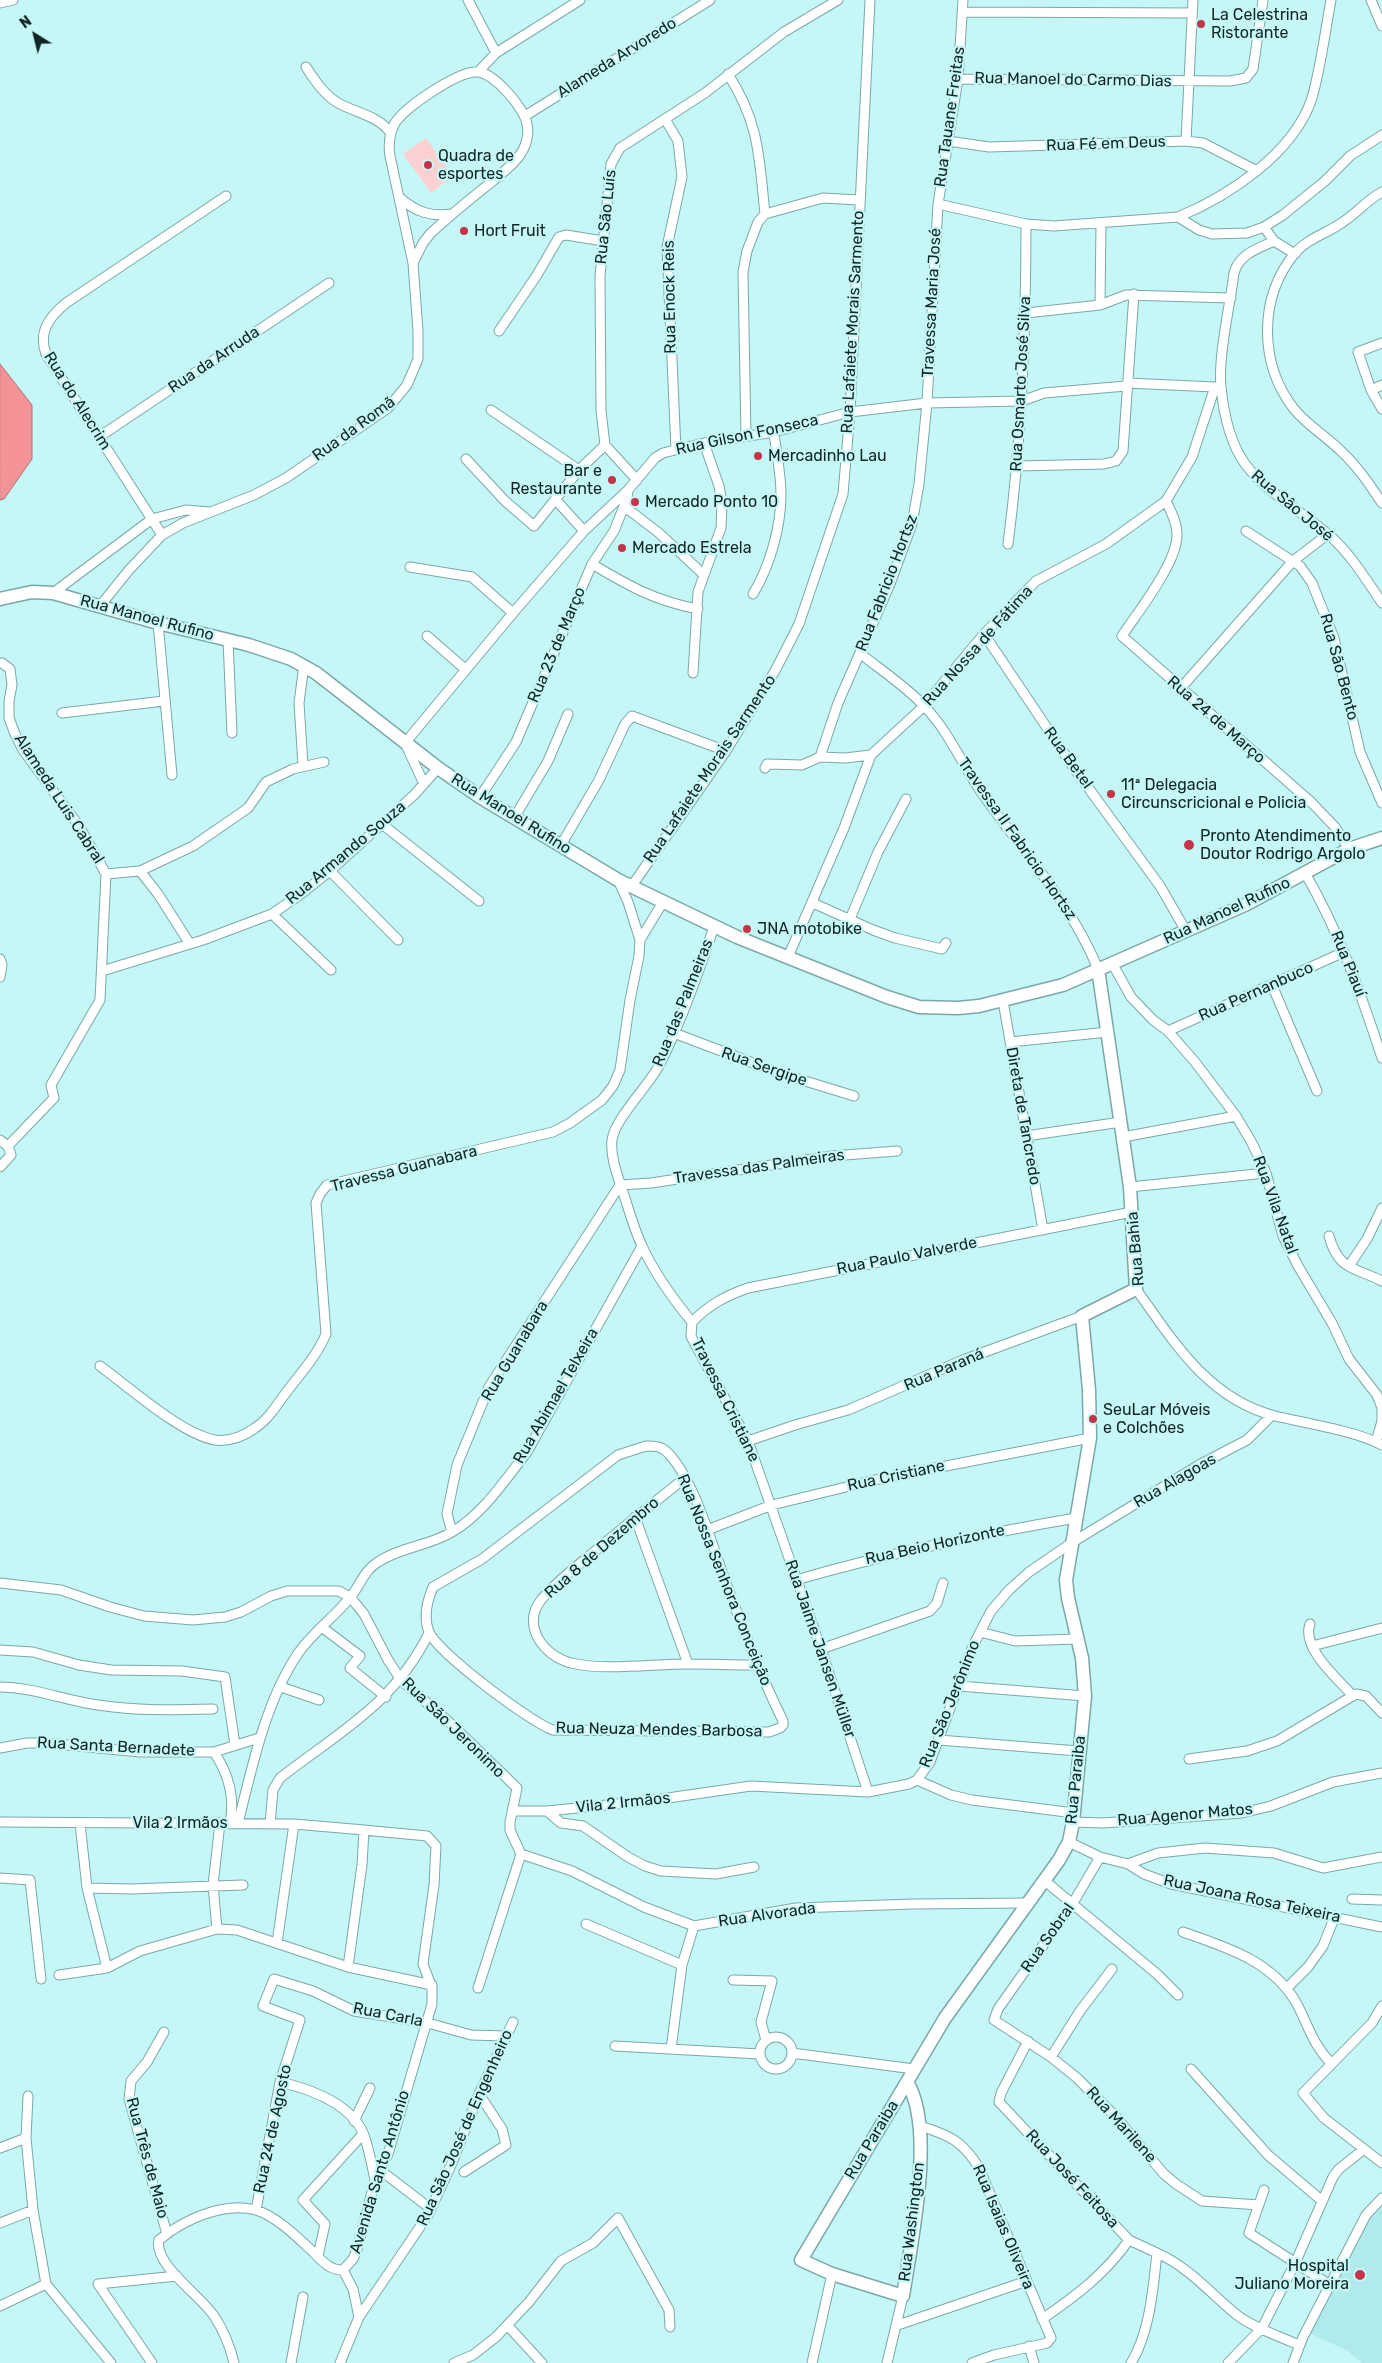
<!DOCTYPE html>
<html>
<head>
<meta charset="utf-8">
<style>
  body { margin:0 }
  #map { position:relative; width:1382px; height:2363px; overflow:hidden; background:#c6f7f7; font-family:Rubik,sans-serif }
  canvas { display:block }
  .north { position:absolute; left:10px; top:10px; width:50px; height:50px; -webkit-text-stroke:4px #c6f7f7; paint-order:stroke; rotate:324deg; font-size:14px; font-weight:700; line-height:20px; text-align:center; color:#122525 }
  .north::after { content:''; display:block; margin:auto; width:18px; height:22px; background:#122525; clip-path:polygon(50% 0,100% 100%,50% 72%,0 100%) }
</style>
</head>
<body>
<div id="map">
<canvas width="1382" height="2363"></canvas>
<div class="north">N</div>
</div>
<script>
const c = document.querySelector('canvas').getContext('2d');
c.lineJoin = 'round';
function fill(path, color) { c.fillStyle = color; c.fill(path, 'evenodd'); }
function strokePath(path, color, width, dash) { c.strokeStyle = color; c.lineWidth = width; c.lineCap = dash ? 'butt' : 'round'; c.setLineDash(dash || []); c.stroke(path); }
function write(font, color, halo, rows, align = 'center') {
  c.font = font + ' Rubik,sans-serif'; c.lineWidth = 4.5; c.setLineDash([]); c.textBaseline = 'middle'; c.strokeStyle = halo; c.fillStyle = color; for (const [text, x, y, turn = 0] of rows) {
    c.save(); c.translate(x, y); c.rotate((+turn || 0) * Math.PI / 180); c.textAlign = isNaN(turn) ? turn : align; if (halo) c.strokeText(text, 0, 0); c.fillText(text, 0, 0); c.restore();
  }
}
fill(new Path2D(`
  M1382,2207V2363H1362L1348,2351L1307,2332L1370,2218Z`), '#b0eaea');
fill(new Path2D(`
  M426,138L453,176L431,193L403,154Z`), '#fdd1d2');
const water = new Path2D(`
  M0,364L32,405V459L4,499L0,500Z`);
fill(water, '#f39397');
strokePath(water, '#b07275', 1);
const street = new Path2D(`
  M468,0L496,53
  M1371,0L1382,26
  M0,3L13,0
  M962,12L1192,13
  M306,67C315,81 325,96 340,104C357,113 378,116 390,132
  M478,72L496,53L580,0
  M728,74C760,124 759,158 765,214
  M958,79L1230,81L1246,78L1253,69L1263,0
  M525,116L710,0
  M665,119L678,141L682,177L667,247L676,450
  M948,141L989,147L1186,141L1203,143L1257,171
  M1186,141L1193,0
  M1382,192C1367,200 1357,213 1343,222C1328,233 1308,238 1295,253C1258,298 1259,364 1294,409C1307,425 1327,437 1342,452C1358,467 1370,485 1382,503
  M400,198C416,212 431,217 452,214
  M938,204L1026,224L1054,226L1178,217L1199,230L1212,234L1247,233L1264,227L1283,215L1325,181L1350,156L1382,135
  M1178,217C1229,196 1294,153 1312,98C1321,66 1325,32 1331,0
  M1264,227L1274,241L1295,254
  M1274,241C1257,249 1239,254 1234,273C1230,306 1218,355 1221,387C1230,478 1266,483 1328,534C1350,553 1366,579 1382,603
  M1100,305L1101,224
  M1026,313L1100,305L1126,295L1231,298
  M499,331L537,275L559,237L566,235L603,241
  M1382,343L1358,352L1371,390L1382,409
  M1127,383L1215,387
  M1371,390L1382,385
  M491,410L579,470
  M746,436L743,272L747,251L758,222L765,214L823,198L859,200
  M99,437L329,283
  M466,459L505,501L534,526L579,470L605,445
  M1018,466L1104,464L1116,461L1123,451L1134,294
  M637,480L605,445L601,411L600,276L611,164L620,148L705,93L784,32L838,0
  M555,499L584,531
  M1166,501C1171,511 1177,523 1177,534C1178,562 1137,613 1122,636L1312,803L1335,827L1349,849
  M625,507L659,533L703,574
  M1246,531L1300,566L1312,583L1334,638L1360,752L1382,803
  M162,535L46,354C38,332 49,317 66,303L226,196
  M1008,544C1022,437 1026,332 1026,224
  M592,564C629,586 655,601 698,609
  M410,567L472,577L513,613
  M53,593L152,519L186,510L210,512
  M753,594C770,566 781,527 781,494C781,473 776,452 774,432
  M100,606L129,570L162,535L183,523L254,495L286,478L388,408L407,385L418,359V331L413,263L390,156C388,144 389,134 395,123C405,107 458,71 477,72C494,72 525,109 527,124C529,133 527,142 523,150C517,162 504,171 494,180C473,197 450,215 430,234L423,243L413,263
  M158,623L172,775
  M984,634L1076,771L1160,886L1186,931
  M427,636L465,669
  M228,640L232,733
  M861,654C882,671 907,687 925,707C949,732 962,764 981,792C1022,850 1071,903 1098,969
  M2,663L10,669L12,685L9,701V718L15,734L23,750L79,826L106,874L100,1000L51,1085L54,1098L8,1146
  M693,673L698,592L721,528L722,503L719,486L704,443
  M1180,689L1293,561L1328,534
  M62,713L164,701
  M820,757L838,703L890,584L912,524L919,484L927,403L938,204L958,79L963,0
  M303,765L299,703L304,665
  M765,768L767,764L802,765L820,757L845,758L871,755
  M424,784L405,743L513,613L584,531L628,490L655,458L663,453L704,443L774,432L850,412L927,403L1022,401L1044,393L1126,386
  M480,797L516,742L592,564L614,531L627,499L628,490
  M514,818L548,761L568,714
  M382,824L479,901
  M561,845L599,780L625,724L632,716L726,751
  M140,871L158,894L190,944
  M330,871L398,940
  M1305,873C1339,931 1361,994 1382,1058
  M106,874L140,871L193,846L248,808L266,782L293,769L324,762
  M631,887L726,751L775,671L799,624L843,494L850,412L870,0
  M813,903L873,930L895,938L942,949L946,943
  M272,914L331,970
  M850,919L878,852L906,799
  M640,940L663,902
  M788,957L844,828L871,755L924,706L984,634L1036,581L1106,544L1166,501L1192,457L1215,387H1221
  M0,959L2,965L0,977
  M1112,963L1131,997L1153,1020L1168,1031L1195,1062L1236,1116L1252,1143L1266,1173L1283,1236L1298,1266L1332,1323L1349,1359L1377,1395L1382,1408V1421L1376,1442
  M102,971L203,940L272,914L301,894L330,871L414,795L438,768
  M1272,985L1317,1091
  M1003,1001L1043,1230
  M1168,1031L1344,952
  M674,1033L779,1073L854,1096
  M1010,1042L1108,1032
  M1026,1136L1121,1122
  M1123,1137L1236,1116
  M0,1140L8,1146L11,1155L0,1167
  M620,1185L651,1183L832,1156L897,1151
  M1130,1187L1266,1173
  M1329,1236C1338,1270 1354,1267 1382,1281
  M1349,1266L1367,1239L1382,1208
  M1136,1289C1174,1342 1208,1399 1275,1416C1305,1423 1356,1431 1382,1445
  M692,1322L691,1336L694,1342L748,1441L821,1649L868,1792
  M692,1322C709,1305 725,1296 748,1288L1132,1212
  M692,1322C673,1299 654,1272 642,1246C634,1229 629,1210 623,1192C618,1177 610,1157 612,1140C615,1118 648,1087 660,1064C682,1020 698,973 714,927
  M100,1366C129,1387 181,1434 215,1440C229,1442 244,1436 255,1428C268,1420 276,1406 285,1394C299,1375 317,1356 326,1334L316,1203L320,1194L327,1185L553,1132L570,1123L602,1100L613,1086L620,1070L630,1000L639,956L640,940L628,902L618,880
  M748,1441L795,1425L848,1410L963,1360L1082,1316
  M646,1446C656,1446 662,1446 669,1454C693,1480 709,1535 721,1569C740,1621 758,1670 783,1721V1725L780,1728L769,1732L553,1730C530,1722 438,1653 429,1632C423,1617 427,1601 433,1587L482,1559L618,1455Z
  M685,1478C652,1504 620,1530 588,1557C572,1570 554,1584 541,1600C521,1626 544,1656 571,1663C606,1671 652,1664 688,1664C710,1664 733,1665 756,1665
  M635,1517L688,1664
  M707,1530L772,1505L879,1479L1090,1438
  M452,1532L447,1514L457,1465L489,1387L620,1185
  M796,1580C889,1553 981,1534 1076,1518
  M0,1583L61,1590L110,1607L144,1616L193,1620L225,1617L241,1612L271,1596L287,1591H339L351,1598L364,1614L388,1660L401,1680L450,1723L517,1788L510,1822V1830L521,1854L478,1988
  M1310,1624C1301,1648 1338,1679 1353,1696
  M323,1628L360,1656L350,1668L386,1697
  M980,1632L1015,1641L1078,1639
  M1312,1646L1382,1628
  M821,1649L930,1611L937,1603L943,1583
  M0,1650L33,1652L79,1665L111,1670L182,1671L225,1677L235,1745
  M959,1686L1085,1696
  M0,1687C33,1687 66,1701 98,1705C136,1711 175,1710 213,1709
  M281,1687L319,1700
  M939,1740L1078,1751
  M0,1748L27,1743H46L140,1752H214L259,1738
  M214,1752C228,1773 235,1798 230,1823
  M1189,1759L1247,1751L1277,1741L1356,1694L1366,1696L1382,1713
  M917,1780L951,1795L972,1800L1074,1813
  M513,1811H547L647,1801L751,1786L868,1792L909,1784L917,1780L930,1762L973,1646L991,1611L1009,1590L1029,1572L1073,1542L1199,1465L1247,1440L1272,1415
  M547,1811L561,1823L583,1826L628,1857L645,1866L661,1871L716,1874L754,1867
  M0,1822L294,1824L364,1830L362,1865L348,1967
  M1073,1822L1103,1823L1242,1813L1271,1806L1333,1782L1382,1773
  M80,1823L87,1888L107,1968
  M238,1823C252,1768 265,1703 297,1655C310,1635 332,1619 348,1600C360,1587 363,1571 378,1562C400,1547 429,1546 452,1532C483,1514 505,1480 527,1452L642,1246
  M270,1824L273,1790L280,1778C339,1732 394,1704 429,1633
  M1069,1842L1100,1857L1128,1864L1144,1874L1171,1884L1382,1927
  M521,1854L572,1871L644,1907L694,1926L796,1908L913,1904L1028,1903
  M1100,1857L1073,1903L998,2009L994,2020L1051,2057L1077,2078L1116,2117L1164,2174L1176,2184L1202,2201L1259,2205
  M1128,1864L1158,1853L1205,1848L1274,1853L1323,1868L1382,1857
  M0,1878L30,1880L41,1979
  M1045,1881L1157,1974L1178,1995
  M87,1888L131,1889L243,1885
  M1352,1899L1382,1900
  M586,1924L682,1965
  M217,1929L213,1885L220,1823
  M1183,1932C1226,1947 1273,1961 1297,2004C1308,2025 1313,2045 1331,2063
  M277,1943L294,1824
  M59,1975L107,1968L140,1951L217,1929L237,1930L348,1967L432,1985
  M733,1980L772,1981L761,2022L766,2040
  M1287,1988L1308,1967L1323,1946L1335,1916
  M1382,2006L1372,2023L1303,2093L1324,2118L1382,2163
  M164,2032L147,2062L131,2081L129,2099L167,2234
  M760 2053a16 16 0 1 1 32 0a16 16 0 1 1-32 0Z
  M1028,2041L1001,2093L999,2102L1129,2240L1157,2253C1153,2289 1150,2332 1131,2363
  M615,2046L760,2054
  M671,2049L682,1965L694,1926
  M792,2053L914,2069
  M1051,2057L1080,2011L1112,1969
  M1191,2069L1268,2155L1321,2200
  M280,2082C310,2089 351,2103 364,2135C369,2149 372,2166 375,2180
  M28,2096L26,2138L33,2210L46,2284L111,2363
  M354,2121L370,2088
  M920,2126C949,2135 963,2141 979,2168L1051,2338L1047,2343L994,2355L972,2363
  M0,2148L26,2138
  M380,2170L431,2209
  M464,2172L506,2145L502,2129L479,2094
  M1264,2190L1249,2233L1330,2285
  M256,2210L280,2082L300,2020L263,2006L274,1979L313,1991L354,2011L428,2023L471,2035L506,2036
  M0,2223L33,2210
  M1157,2253C1189,2267 1211,2294 1237,2315C1254,2328 1279,2336 1299,2345
  M318,2256L325,2224L303,2200L363,2134
  M343,2270L353,2259L357,2250L375,2180L388,2154L432,2004V1988L423,1964L434,1885L436,1846L427,1836L364,1830
  M343,2270L353,2289L359,2317
  M0,2306L46,2284
  M1042,2319C1076,2296 1105,2274 1129,2240
  M898,2325L1027,2281
  M508,2326L542,2363
  M1029,2346L1034,2363
  M152,2363L98,2284L177,2276
  M234,2363C230,2346 224,2331 214,2316C201,2296 153,2264 159,2240C183,2220 224,2201 256,2210C275,2216 294,2234 309,2248C319,2257 328,2271 343,2270
  M291,2363L303,2297
  M340,2363L359,2317L428,2215L452,2163L479,2094L513,2022
  M454,2363L473,2355L496,2337L529,2302L561,2261L593,2243L618,2218L669,2310L670,2327
  M812,2363L832,2274
  M887,2363L903,2296
  M1228,2363L1262,2328L1296,2261L1333,2177L1339,2169L1363,2150
  M1293,2363L1303,2337L1366,2215L1382,2198`);
const secondary = new Path2D(`
  M0,599L32,592L53,593L158,623L249,645L291,659L316,673L438,768L480,797L618,880L737,937L887,997L919,1007L958,1008L979,1006L1063,985L1247,904L1349,849L1382,838
  M907,2082C936,2129 911,2242 903,2296L832,2274L801,2260L945,2018L1059,1860L1069,1842L1073,1822L1085,1696L1082,1658L1068,1598L1066,1580L1090,1438L1089,1390L1082,1316L1136,1289L1130,1187L1098,969`);
strokePath(street, '#7aa8a8', 11);
strokePath(secondary, '#7aa8a8', 15);
strokePath(street, '#fff', 9);
strokePath(secondary, '#fff', 12);
for (const [x, y, r, color] of [
  [1201,24,5,"#c43449"],
  [428,165,5,"#c43449"],
  [464,231,5,"#c43449"],
  [758,456,5,"#c43449"],
  [612,480,5,"#c43449"],
  [635,502,5,"#c43449"],
  [622,548,5,"#c43449"],
  [1111,794,5,"#c43449"],
  [1189,845,6,"#c43449"],
  [747,929,5,"#c43449"],
  [1093,1419,5,"#c43449"],
  [1360,2275,6,"#c43449"]
]) { const dot = new Path2D(); dot.arc(x, y, r, 0, 2 * Math.PI); c.fillStyle = color; c.fill(dot); strokePath(dot, '#c6f7f7', 2); }
write('16px', '#122525', '#c6f7f7', [
  ["La Celestrina",1211,15],
  ["Ristorante",1211,33],
  ["Quadra de",438,156],
  ["esportes",438,174],
  ["Hort Fruit",474,231],
  ["Mercadinho Lau",768,456],
  ["Bar e",602,471,"right"],
  ["Restaurante",602,489,"right"],
  ["Mercado Ponto 10",645,502],
  ["Mercado Estrela",632,548],
  ["11ª Delegacia",1121,785],
  ["Circunscricional e Policia",1121,803],
  ["Pronto Atendimento",1200,836],
  ["Doutor Rodrigo Argolo",1200,854],
  ["JNA motobike",757,929],
  ["SeuLar Móveis",1103,1410],
  ["e Colchões",1103,1428],
  ["Hospital",1349,2266,"right"],
  ["Juliano Moreira",1349,2284,"right"]
], 'left');
write('16px', '#122525', '#c6f7f7', [
  ["Alameda Arvoredo",617,58,-32],
  ["Rua Manoel do Carmo Dias",1073,80,1],
  ["Rua Tauane Freitas",950,117,-82],
  ["Rua Fé em Deus",1106,144,-2],
  ["Rua São Luís",606,217,-84],
  ["Rua Enock Reis",670,297,-91],
  ["Travessa Maria José",932,303,-87],
  ["Rua Lafaiete Morais Sarmento",853,322,-87],
  ["Rua da Arruda",214,360,-34],
  ["Rua Osmarto José Silva",1021,384,-87],
  ["Rua do Alecrim",77,401,58],
  ["Rua da Romã",354,429,-36],
  ["Rua Gilson Fonseca",747,435,-12],
  ["Rua Sâo José",1292,506,40],
  ["Rua Fabricio Hortsz",887,583,-69],
  ["Rua Manoel Rufino",147,618,15],
  ["Rua 23 de Março",557,645,-67],
  ["Rua Nossa de Fátima",978,646,-48],
  ["Rua São Bento",1339,667,75],
  ["Rua 24 de Março",1216,720,41],
  ["Rua Betel",1068,758,54],
  ["Rua Lafaiete Morais Sarmento",710,769,-56],
  ["Alameda Luis Cabral",59,799,57],
  ["Rua Manoel Rufino",511,814,32],
  ["Travessa II Fabricio Hortsz",1017,839,55],
  ["Rua Armando Souza",346,853,-40],
  ["Rua Manoel Rufino",1227,911,-25],
  ["Rua Piauí",1348,964,68],
  ["Rua Pernanbuco",1256,992,-24],
  ["Rua das Palmeiras",683,1003,-68],
  ["Rua Sergipe",764,1067,19],
  ["Direta de Tancredo",1023,1116,80],
  ["Travessa das Palmeiras",759,1167,-8],
  ["Travessa Guanabara",404,1169,-14],
  ["Rua Vila Natal",1275,1205,70],
  ["Rua Bahia",1136,1249,-95],
  ["Rua Paulo Valverde",907,1256,-11],
  ["Rua Guanabara",515,1351,-59],
  ["Rua Paraná",944,1370,-23],
  ["Rua Abimael Telxeira",556,1396,-60],
  ["Travessa Cristiane",725,1400,64],
  ["Rua Cristiane",896,1476,-12],
  ["Rua Alagoas",1175,1481,-30],
  ["Rua Beio Horizonte",935,1545,-12],
  ["Rua 8 de Dezembro",602,1548,-41],
  ["Rua Nossa Senhora Conceição",724,1580,68],
  ["Rua Jaime Jansen Müller",820,1649,71],
  ["Rua São Jerônimo",950,1704,-68],
  ["Rua São Jeronimo",453,1728,44],
  ["Rua Neuza Mendes Barbosa",659,1730,1],
  ["Rua Santa Bernadete",116,1747,3],
  ["Rua Paraiba",1076,1780,-84],
  ["Vila 2 Irmãos",623,1803,-6],
  ["Rua Agenor Matos",1185,1815,-5],
  ["Vila 2 Irmãos",180,1823],
  ["Rua Joana Rosa Teixeira",1252,1899,12],
  ["Rua Alvorada",767,1915,-8],
  ["Rua Sobral",1048,1938,-55],
  ["Rua Carla",388,2015,11],
  ["Rua Marilene",1121,2125,48],
  ["Rua São José de Engenheiro",465,2128,-66],
  ["Rua 24 de Agosto",273,2129,-78],
  ["Rua Paraiba",872,2140,-59],
  ["Rua Três de Maio",147,2158,75],
  ["Avenida Santo Antônio",380,2172,-73],
  ["Rua José Feitosa",1072,2179,47],
  ["Rua Washington",912,2222,-83],
  ["Rua Isaias Oliveira",1003,2227,67]
]);
</script>
</body>
</html>
